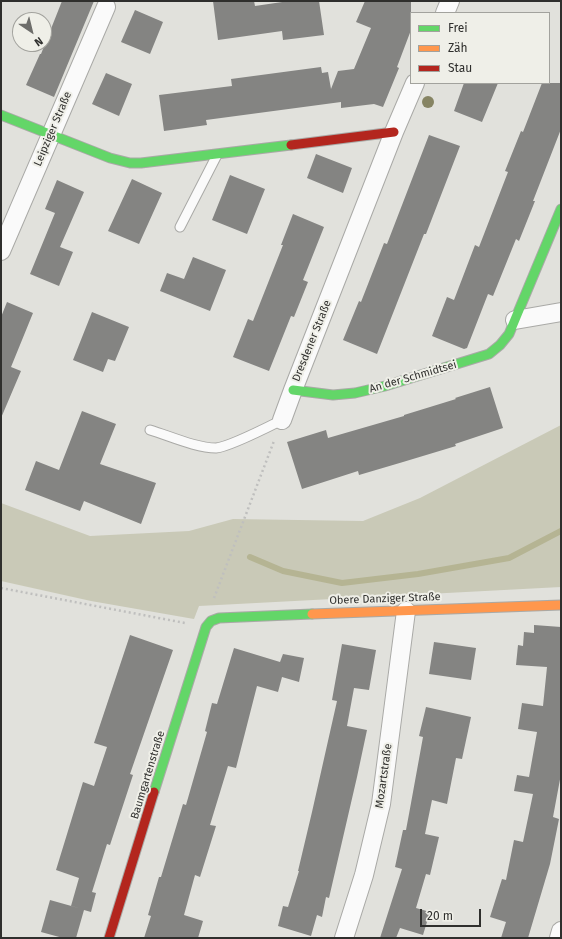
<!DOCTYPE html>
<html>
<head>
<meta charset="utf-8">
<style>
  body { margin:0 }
  #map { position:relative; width:562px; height:939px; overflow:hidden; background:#e1e1dc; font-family:"Fira Sans",sans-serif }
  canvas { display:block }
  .frame { position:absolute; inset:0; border:2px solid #2f2f2d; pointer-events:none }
  .legend { position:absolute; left:410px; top:12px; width:140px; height:72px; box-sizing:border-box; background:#efefe8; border:1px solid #a2a29d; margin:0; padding:5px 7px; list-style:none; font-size:12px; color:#2f2f2d }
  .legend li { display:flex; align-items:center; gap:8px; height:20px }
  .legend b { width:20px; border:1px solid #a2a29d }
  .north { position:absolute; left:12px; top:12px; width:40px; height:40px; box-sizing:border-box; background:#efefe8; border:1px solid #a2a29d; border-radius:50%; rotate:145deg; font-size:11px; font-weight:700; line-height:16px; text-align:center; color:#2f2f2d }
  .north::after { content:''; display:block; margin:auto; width:14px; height:18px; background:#6d6d6a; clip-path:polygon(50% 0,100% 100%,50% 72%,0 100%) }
  .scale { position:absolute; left:420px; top:909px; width:61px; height:18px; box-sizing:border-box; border:2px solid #2f2f2d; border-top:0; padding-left:5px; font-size:12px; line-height:14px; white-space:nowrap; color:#2f2f2d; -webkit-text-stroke:3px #efefe8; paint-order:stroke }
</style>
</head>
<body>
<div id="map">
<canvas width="562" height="939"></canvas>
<div class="frame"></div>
<ul class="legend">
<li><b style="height:5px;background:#63d668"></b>Frei</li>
<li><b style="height:5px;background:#ff974d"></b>Zäh</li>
<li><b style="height:5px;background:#b3261e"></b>Stau</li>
</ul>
<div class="north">N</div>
<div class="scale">20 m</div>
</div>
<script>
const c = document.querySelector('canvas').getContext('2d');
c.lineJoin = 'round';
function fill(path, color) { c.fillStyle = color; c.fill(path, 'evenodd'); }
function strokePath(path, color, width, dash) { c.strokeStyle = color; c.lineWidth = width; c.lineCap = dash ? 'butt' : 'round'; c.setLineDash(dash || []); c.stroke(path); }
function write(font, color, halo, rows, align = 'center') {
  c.font = font + ' "Fira Sans",sans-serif'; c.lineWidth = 4; c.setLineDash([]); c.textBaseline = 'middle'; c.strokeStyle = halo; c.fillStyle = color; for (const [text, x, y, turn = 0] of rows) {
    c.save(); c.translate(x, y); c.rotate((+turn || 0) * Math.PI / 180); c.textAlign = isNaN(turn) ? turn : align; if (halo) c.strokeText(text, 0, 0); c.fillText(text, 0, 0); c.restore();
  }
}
fill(new Path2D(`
  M561,425V587L199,606L194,619L91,601L1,581V503L90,536L189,531L233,519L363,521L420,498Z`), '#c9c9b7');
strokePath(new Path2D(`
  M250,557L283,571L342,583L418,574L509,558L561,531`), '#b5b493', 6);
fill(new Path2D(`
  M62,1H94L54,97L26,85L40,54H41Z
  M213,1H254L255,6L289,1H319L324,35L283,40L282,31L218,40Z
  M365,1H411V30L397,67L399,68L383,107L374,104L341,108V102L206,120L207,125L164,131L159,95L232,86L231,79L321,67L322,73L328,72L331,89L338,71L354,69L371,28L356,22Z
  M135,10L163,22L150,54L121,42Z
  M106,73L132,84L119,116L92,104Z
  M464,83H498L482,122L454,111Z
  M542,83H561V129L533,201H535L519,241L516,239L493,296L488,294L467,348L464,349L432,336L447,297L454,300L475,245L479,247L508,172L505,171L521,131L523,132Z
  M429,135L460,146L426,234H424L377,354L343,340L359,301L361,302L384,243L387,244Z
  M316,154L352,168L343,193L307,178Z
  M230,175L265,189L247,234L212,220Z
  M132,179L162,193L139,244L108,231Z
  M57,180L84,192L60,247L73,252L59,286L30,274L55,213L45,209Z
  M293,214L324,227L303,280L308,282L294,317L291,316L269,371L233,357L248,319L253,321L283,245H281Z
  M193,257L226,270L210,311L160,291L167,273L184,279Z
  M7,302L33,313L11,367L21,371L1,418V317Z
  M92,312L129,327L115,361L108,359L103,372L73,360Z
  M490,387L503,428L455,444L456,446L403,462L359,475L358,471L302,489L287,442L326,430L328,438L404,416V415L456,399L455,398Z
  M82,411L116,424L100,464L156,483L141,524L84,501L80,511L25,490L36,461L59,470Z
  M534,625L561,627V774L553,817L559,819L550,864L528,938H501L506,922L490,917L502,879L506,880L514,840L523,842L533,794L514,791L517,775L529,777L537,732L518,729L522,703L543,706L547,667L516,665L518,645L523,646L524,632L534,633Z
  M130,635L173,650L130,774L133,775L110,845L107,844L92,892L96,893L91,912L84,910L76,938H63L41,932L50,900L82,909L71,906L79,878L56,870L83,782L94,786L107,747L94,743Z
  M434,642L476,648L471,680L429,674Z
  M342,644L376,650L369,690L354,688L347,726L367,730L357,777L329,898L326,897L322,917L317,915L311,936L278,926L283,906L288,907L299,871H298L312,812L337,701L332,700Z
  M234,648L280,662L283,654L304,658L299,682L282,677L278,692L257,686L236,768L228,766L210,825L216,826L200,877L195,875L184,915L203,921L198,938H144L151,916L148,915L159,877H161L183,804L186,805L207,732L205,731L212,703L217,704Z
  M426,707L471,717L462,759L456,758L447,804L432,800L425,834L439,837L430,875L426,874L416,908L430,912L423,935L400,928L396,938H380L402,869L395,867L403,830H406L409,814L423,737L419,736Z`), '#848482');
const lane = new Path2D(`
  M180,227L217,155
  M150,430C170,436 196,448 216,448C229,447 268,427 282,420`);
const street = new Path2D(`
  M445,13L450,1
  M1,251L106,7
  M515,320L561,312
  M282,420L293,390L394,132L415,83
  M344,938L364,875L381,804L406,611
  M559,938L561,931`);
const fast = new Path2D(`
  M1,115L110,158L130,163H141L291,145
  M293,390L333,395L355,393L385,386L489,354L500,345L509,334L561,209
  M154,792L206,627L211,621L219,618L312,614`);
const slow = new Path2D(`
  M312,614L561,605`);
const jam = new Path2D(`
  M291,145L394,132
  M109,938L154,792`);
strokePath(lane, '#a9a9a6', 11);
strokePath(street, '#a9a9a6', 20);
strokePath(fast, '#a9a9a6', 11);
strokePath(slow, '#a9a9a6', 11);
strokePath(jam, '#a9a9a6', 11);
strokePath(new Path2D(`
  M1,588L185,623
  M214,598L274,441`), '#bfbfbe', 2.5, [2, 3]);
strokePath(lane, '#fafafa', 9);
strokePath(street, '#fafafa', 18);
strokePath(fast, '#63d668', 9);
strokePath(slow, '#ff974d', 9);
strokePath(jam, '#b3261e', 9);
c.fillStyle = '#868463';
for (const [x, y] of [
  [428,102]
]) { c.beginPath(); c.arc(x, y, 6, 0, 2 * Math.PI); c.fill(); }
write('11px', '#2f2f2d', '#efefe8', [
  ["Leipziger Straße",53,129,-67],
  ["Dresdener Straße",312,341,-68],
  ["An der Schmidtsei",413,377,-16],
  ["Obere Danziger Straße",385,599,-2],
  ["Baumgartenstraße",148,775,-73],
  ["Mozartstraße",384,776,-82]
]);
</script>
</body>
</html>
